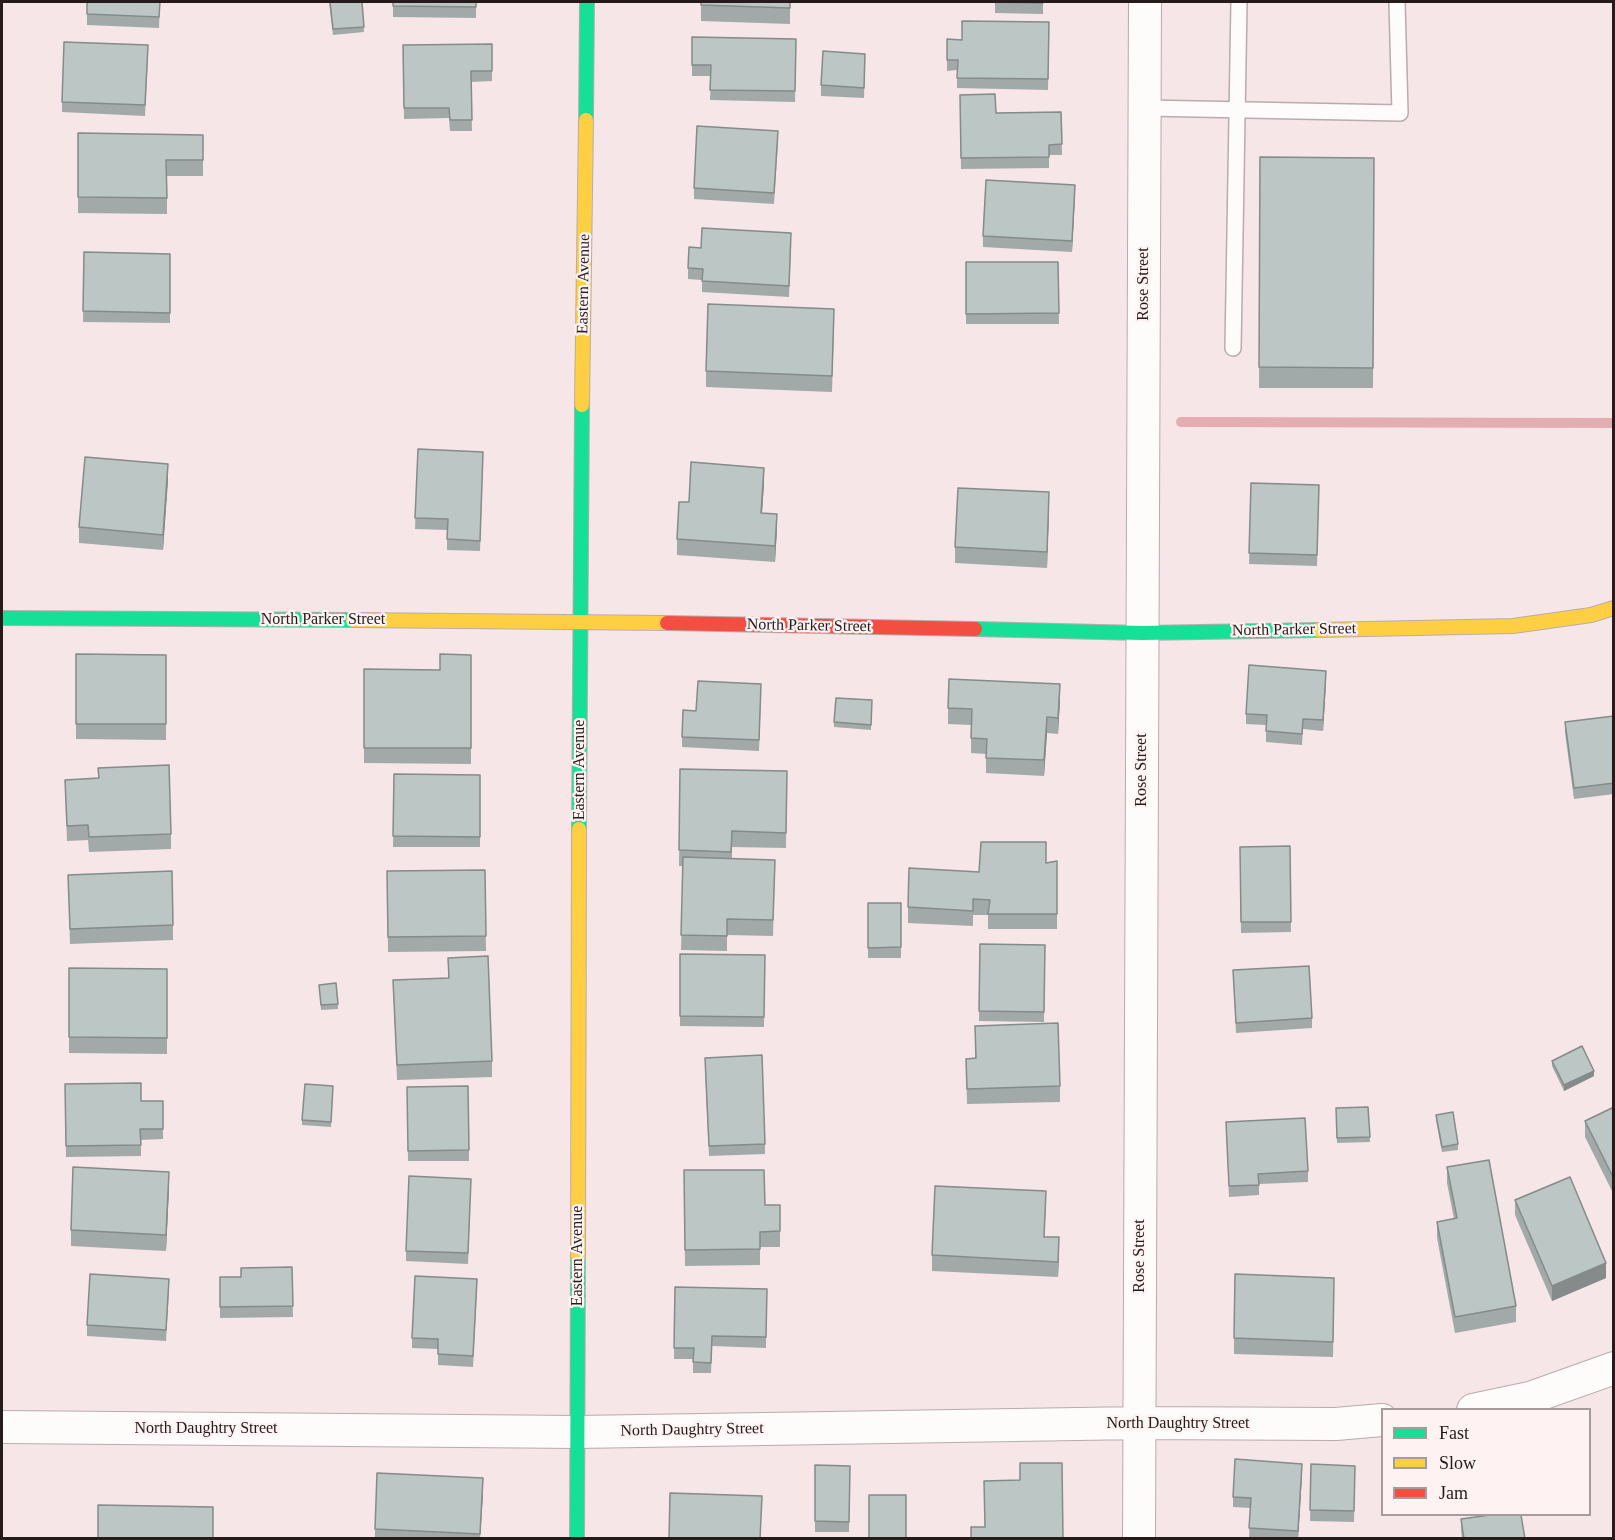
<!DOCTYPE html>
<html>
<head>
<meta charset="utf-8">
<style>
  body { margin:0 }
  #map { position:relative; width:1615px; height:1540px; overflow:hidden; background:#f6e6e7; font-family:"Times New Roman",serif }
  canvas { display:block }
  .frame { position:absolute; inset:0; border:3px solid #251b1b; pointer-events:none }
  .legend { position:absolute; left:1381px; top:1408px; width:210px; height:108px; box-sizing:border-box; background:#fef2f2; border:2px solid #a79c9c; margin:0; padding:8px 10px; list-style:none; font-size:18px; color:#251b1b }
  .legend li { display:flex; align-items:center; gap:12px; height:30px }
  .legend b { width:30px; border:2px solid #a79c9c }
</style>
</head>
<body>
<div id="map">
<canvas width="1615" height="1540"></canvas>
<div class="frame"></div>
<ul class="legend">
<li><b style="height:8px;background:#16e098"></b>Fast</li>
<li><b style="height:8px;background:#ffcf43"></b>Slow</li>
<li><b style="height:8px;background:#f24e42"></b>Jam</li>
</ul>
</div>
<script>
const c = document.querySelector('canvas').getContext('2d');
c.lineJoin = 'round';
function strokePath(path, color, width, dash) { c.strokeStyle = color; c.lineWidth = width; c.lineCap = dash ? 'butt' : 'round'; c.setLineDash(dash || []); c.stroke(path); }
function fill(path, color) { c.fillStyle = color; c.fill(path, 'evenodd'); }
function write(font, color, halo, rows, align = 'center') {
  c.font = font + ' "Times New Roman",serif'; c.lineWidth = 4.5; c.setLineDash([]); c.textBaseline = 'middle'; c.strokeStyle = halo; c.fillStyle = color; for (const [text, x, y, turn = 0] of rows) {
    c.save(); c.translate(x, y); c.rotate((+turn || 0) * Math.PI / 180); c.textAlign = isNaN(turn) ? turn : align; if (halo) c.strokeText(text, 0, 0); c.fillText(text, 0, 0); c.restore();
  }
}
strokePath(new Path2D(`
  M1181,422L1614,423`), '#e4adb1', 10);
const lane = new Path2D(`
  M1145,108L1400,113L1397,2
  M1233,348L1239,2`);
const street = new Path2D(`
  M1473,1410L1530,1398L1614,1368
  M2,1427L578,1432L1140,1423L1336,1424L1382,1420
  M1139,1538L1145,2`);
const fast = new Path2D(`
  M586,120L587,2
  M2,618L353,620
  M975,629L1142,633L1318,630
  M579,829L582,405
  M577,1538L578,1257`);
const slow = new Path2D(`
  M582,405L586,120
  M353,620L667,623
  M1318,630L1513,626L1591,615L1614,608
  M578,1257L579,829`);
const jam = new Path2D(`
  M667,623L975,629`);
strokePath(lane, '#b8acad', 18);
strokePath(street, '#b8acad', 34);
strokePath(fast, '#b8acad', 16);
strokePath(slow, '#b8acad', 16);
strokePath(jam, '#b8acad', 16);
strokePath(lane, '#fefbfb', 15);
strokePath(street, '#fefbfb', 32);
strokePath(fast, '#16e098', 14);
strokePath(slow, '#ffcf43', 14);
strokePath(jam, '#f24e42', 14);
fill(new Path2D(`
  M87,2H160L159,28L87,25Z
  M329,2H362L364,32L333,35Z
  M476,2V18L393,17V6Z
  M701,2H802V3H790V24L701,21Z
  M995,2H1043V14L995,13Z
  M1049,22L1048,90L957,88V70L947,71V39L962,40Z
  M692,37L796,39L795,102L710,100L711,76H692Z
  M492,44V81L471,82L472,131H450L449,118L404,119L403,45Z
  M148,56L145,116L62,112V102Z
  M865,65L864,98L821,96V85Z
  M960,95L996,113L1061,112L1062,155H1049V168L961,169Z
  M78,133L203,135V176H167V214L78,213Z
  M778,142L774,204L694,199V188Z
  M1260,157L1374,158L1373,388H1259Z
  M1075,195L1072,252L983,247V236Z
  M791,244L789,297L702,292V280L688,279V268L701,248Z
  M84,252L170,254V323L83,322Z
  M966,262H1058L1059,324H966Z
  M834,325L832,392L706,387V371Z
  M418,449L483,463L480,551L447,550V530L415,529Z
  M168,480L163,550L79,543V527Z
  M764,483L762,513L777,529L775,562L677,555V539L689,502Z
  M1251,483L1319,485L1317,566L1249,564Z
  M1049,508L1047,568L955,563V547Z
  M76,654L166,655V740L76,739Z
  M471,655V764L364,763V669L440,670Z
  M1326,682L1323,731L1303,729L1302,745L1266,742V725L1246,724V714Z
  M761,695L759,751L682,747V737L696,711Z
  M872,700L871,730L834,727V722Z
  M1060,700L1058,734L1047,733L1044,776L986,773V754L971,753V725L948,724V708Z
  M1614,716V794L1574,799L1565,733V722Z
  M98,768L171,834V849L89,852L88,840L67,841L65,780L98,778Z
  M680,769L787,771L786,848L732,847V859L775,860L773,936L727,935V951L681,950L683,866H679Z
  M394,774L480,775V847H393Z
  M1290,846L1291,932L1241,933L1240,847Z
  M1057,861V929H988V915H973V926L908,923V907L979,872Z
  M485,870L486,951L388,952L387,871Z
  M68,875L173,925V940L70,944Z
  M868,903H901V958H868Z
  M980,944L1045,945L1044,1022L979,1021Z
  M680,954L765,955L764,1027L680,1026Z
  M448,958L492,1061V1077L397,1080L393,980L448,978Z
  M69,968L167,969V1054L69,1053Z
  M1233,970L1312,1018V1028L1236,1033Z
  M319,985L338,1004V1009L321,1010Z
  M975,1026L1060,1086V1102L967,1104L966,1059L975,1058Z
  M1552,1061L1594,1076L1564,1091L1552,1066Z
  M705,1068L765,1144V1154L709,1156Z
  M65,1084L141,1101H163V1139L141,1140V1156L66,1157Z
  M407,1087L469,1150V1161H408Z
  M333,1092L331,1127L302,1125V1120Z
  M1368,1107L1370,1142L1337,1143L1336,1108Z
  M1614,1107V1195L1585,1137V1121Z
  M1436,1115L1458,1144V1150L1442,1152L1436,1120Z
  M1226,1122L1308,1171V1182L1259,1184V1195L1229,1197Z
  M1447,1167L1516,1306V1322L1455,1333L1437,1238V1222L1454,1219L1447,1183Z
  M684,1170L765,1205H780V1247H760V1265L685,1266Z
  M471,1179L468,1264L406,1261V1251Z
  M169,1187L166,1251L71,1246V1230Z
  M1515,1200L1606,1278L1552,1301L1515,1215Z
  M1046,1207L1044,1237L1059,1253L1058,1277L932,1271V1255Z
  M292,1267L293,1317L220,1318V1277H241Z
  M675,1287L767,1289L766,1348L712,1346L711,1373H693V1359H674Z
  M477,1289L473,1367L438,1365V1349L412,1348V1338Z
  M169,1290L166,1341L87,1336V1325Z
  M1334,1293L1333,1357L1234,1354V1338Z
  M1311,1464L1355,1476L1354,1522L1310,1521Z
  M850,1466L849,1532H815V1521Z
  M1302,1474L1298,1539H1249L1250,1508L1233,1507V1497Z
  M483,1493L480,1539H375V1529Z
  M1461,1519L1525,1539H1462L1461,1530Z`), '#a2aaa9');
fill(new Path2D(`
  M1075,185V195L1072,252V241Z
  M168,464V480L163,550V535Z
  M764,468V483L761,528V513Z
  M1049,492V508L1047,568V552Z
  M777,514V529L775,562V546Z
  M1326,671V682L1323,731V720Z
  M1060,684V700L1058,734V718Z
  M1047,717V733L1044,776V760Z
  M1594,1071V1076L1564,1091V1085Z
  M169,1172V1187L166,1251V1235Z
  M1059,1237V1253L1058,1277V1262Z
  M1606,1263V1278L1552,1301V1286Z
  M1302,1464V1474L1298,1539V1531Z
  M483,1478V1493L480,1539Z`), '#848b8a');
const building = new Path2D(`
  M87,2H160L159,17L87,14Z
  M330,2H362L364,27L333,29Z
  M393,2H476V7L393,6Z
  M701,2H790V8L701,5Z
  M995,2H1043V3Z
  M962,21L1049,22L1048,79L957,78L958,60H947V39L962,40Z
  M692,37L796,39L795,91L710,90L711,65H692Z
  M64,42L148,45L145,105L62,102Z
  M492,44V71H471L472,120H450L449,108H404L403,45Z
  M823,51L865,54L864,88L821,85Z
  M995,94L996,113L1061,112L1062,144L1049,145V157L961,158L960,95Z
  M697,126L778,131L774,193L694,188Z
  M78,133L203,135V160H166L167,198L78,197Z
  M1260,157L1374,158L1373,368L1259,367Z
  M986,180L1075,185L1072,241L983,236Z
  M702,228L791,233L789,286L702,281L703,269L688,268L689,247L701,248Z
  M84,252L170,254V313L83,311Z
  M966,262H1058L1059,313L966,314Z
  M708,304L834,309L832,376L706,371Z
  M418,449L483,452L480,541L447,539L448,519L415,518Z
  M85,457L168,464L163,535L79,527Z
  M691,462L764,468L761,513L777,514L775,546L677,539L679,502H689Z
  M1251,483L1319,485L1317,555L1249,553Z
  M958,488L1049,492L1047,552L955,547Z
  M76,654L166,655V724H76Z
  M440,654L471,655V748H364V669L440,670Z
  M1249,665L1326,671L1323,720L1303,719L1302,734L1266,731L1267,715L1246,714Z
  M949,679L1060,684L1058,718L1047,717L1044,760L986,758L987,739L971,738L972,709L948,708Z
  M698,681L761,684L759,740L682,737L683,710L696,711Z
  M836,698L872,700L871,725L834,722Z
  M1614,716V783L1574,788L1565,722Z
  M169,765L171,834L89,837L88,825L67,826L65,780L99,778L98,768Z
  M680,769L787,771L786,833L732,831L731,852L679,850Z
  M394,774L480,775V837L393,836Z
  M981,842H1046V863L1057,861V914H988L990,900L973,899V911L908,907L909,868L979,872Z
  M1290,846L1291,922H1241L1240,847Z
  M683,857L775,860L773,920L727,919V936L681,935Z
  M485,870L486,936L388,937L387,871Z
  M172,871L173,925L70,929L68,875Z
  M868,903H901V947L868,948Z
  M980,944L1045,945L1044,1012L979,1011Z
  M680,954L765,955L764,1017L680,1016Z
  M488,956L492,1061L397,1065L393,980L449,978L448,958Z
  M1309,966L1312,1018L1236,1023L1233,970Z
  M69,968L167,969V1038L69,1037Z
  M336,983L338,1004L321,1005L319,985Z
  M1058,1023L1060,1086L967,1089L966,1059L976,1058L975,1026Z
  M1582,1046L1594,1071L1564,1085L1552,1061Z
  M762,1055L765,1144L709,1146L705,1058Z
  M141,1083V1101H163V1129H140L141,1145L66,1146L65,1084Z
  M305,1084L333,1086L331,1122L302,1120Z
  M468,1086L469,1150L408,1151L407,1087Z
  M1368,1107L1370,1137L1337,1138L1336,1108Z
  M1614,1107V1179L1585,1121Z
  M1453,1112L1458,1144L1442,1147L1436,1115Z
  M1305,1118L1308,1171L1258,1174L1259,1185L1229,1186L1226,1122Z
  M1489,1160L1516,1306L1455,1317L1437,1222L1457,1218L1447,1167Z
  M73,1167L169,1172L166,1235L71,1230Z
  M684,1170H764L765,1205H780V1231L760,1232V1249L685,1250Z
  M409,1176L471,1179L468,1253L406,1251Z
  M1570,1177L1606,1263L1552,1286L1515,1200Z
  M935,1186L1046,1191L1044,1237H1059L1058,1262L932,1255Z
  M292,1267L293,1306L220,1307V1277H241V1268Z
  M90,1274L169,1279L166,1330L87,1325Z
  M1235,1274L1334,1278L1333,1342L1234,1338Z
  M415,1276L477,1279L473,1356L438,1354V1339L412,1338Z
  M675,1287L767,1289L766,1337L712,1336L711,1363L693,1362L694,1348H674Z
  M1235,1459L1302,1464L1298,1531L1249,1528L1251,1498L1233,1497Z
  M1020,1463H1062L1063,1539H971V1527H985L984,1481L1020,1480Z
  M1311,1464L1355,1466L1354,1511L1310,1510Z
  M815,1465L850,1466L849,1522L815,1521Z
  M377,1473L483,1478L480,1534L375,1529Z
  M670,1493L762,1496L760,1539H669Z
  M869,1495H906V1539H869Z
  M98,1505L213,1507V1539H98Z
  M1490,1515H1521L1525,1539H1464L1461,1519Z`);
fill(building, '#bcc6c5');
strokePath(building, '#848b8a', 1.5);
write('16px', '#251b1b', '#fef2f2', [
  ["Eastern Avenue",584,284,-89],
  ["Rose Street",1144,284,-90],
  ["North Parker Street",323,620],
  ["North Parker Street",809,626,1],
  ["North Parker Street",1294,630,-1],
  ["Eastern Avenue",580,770,-90],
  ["Rose Street",1142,770,-90],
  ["Eastern Avenue",578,1256,-90],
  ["Rose Street",1140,1256,-90],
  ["North Daughtry Street",1178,1424],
  ["North Daughtry Street",206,1429],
  ["North Daughtry Street",692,1430,-1]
]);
</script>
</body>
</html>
